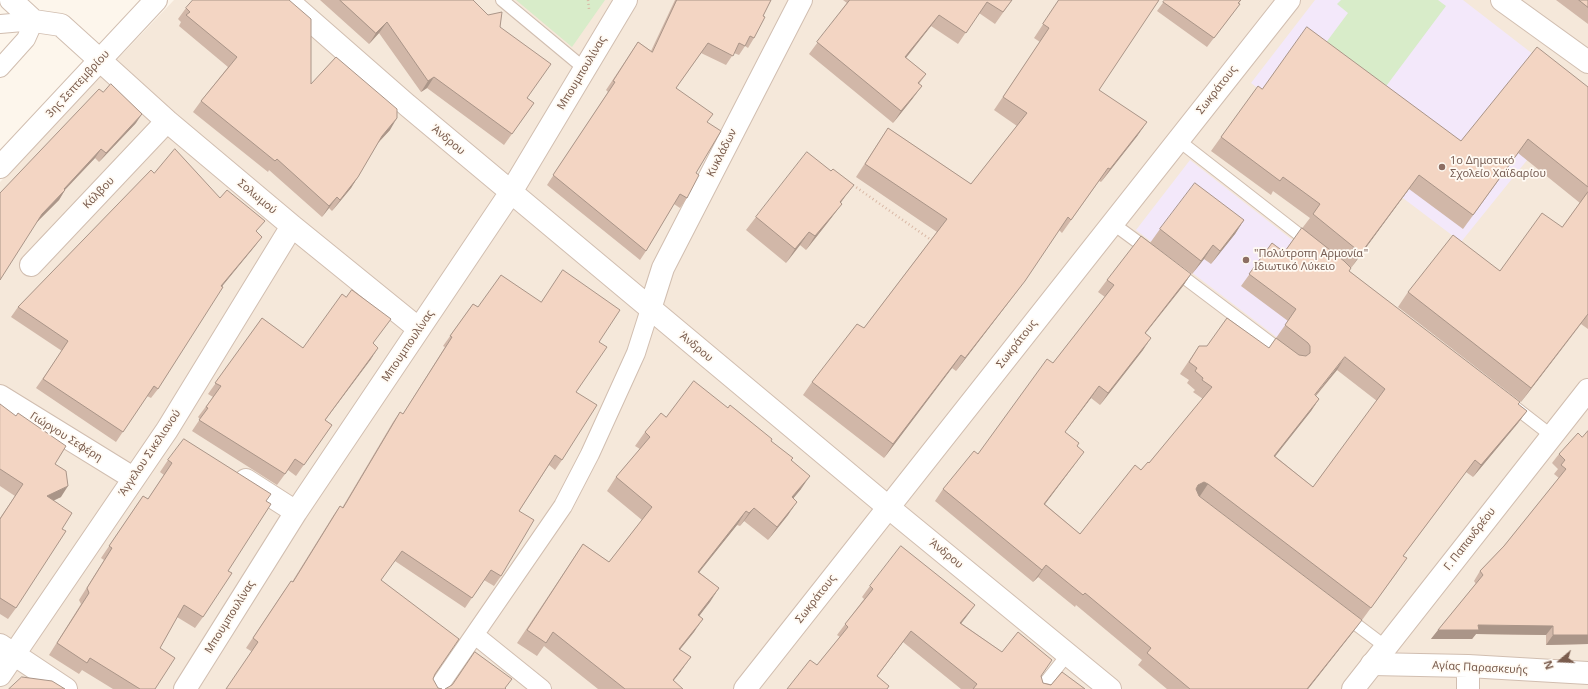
<!DOCTYPE html>
<html>
<head>
<meta charset="utf-8">
<style>
  body { margin:0 }
  #map { position:relative; width:1588px; height:689px; overflow:hidden; background:#fdf6ec; font-family:"Noto Sans",sans-serif }
  canvas { display:block }
  .north { position:absolute; left:1540px; top:641px; width:40px; height:40px; -webkit-text-stroke:3px #fffaf3; paint-order:stroke; rotate:251deg; font-size:11px; font-weight:700; line-height:16px; text-align:center; color:#7a5c4d }
  .north::after { content:''; display:block; margin:auto; width:14px; height:18px; background:#7a5c4d; clip-path:polygon(50% 0,100% 100%,50% 72%,0 100%) }
</style>
</head>
<body>
<div id="map">
<canvas width="1588" height="689"></canvas>
<div class="north">N</div>
</div>
<script>
const c = document.querySelector('canvas').getContext('2d');
c.lineJoin = 'round';
function fill(path, color) { c.fillStyle = color; c.fill(path, 'evenodd'); }
function strokePath(path, color, width, dash) { c.strokeStyle = color; c.lineWidth = width; c.lineCap = dash ? 'butt' : 'round'; c.setLineDash(dash || []); c.stroke(path); }
function write(font, color, halo, rows, align = 'center') {
  c.font = font + ' "Noto Sans",sans-serif'; c.lineWidth = 3.5; c.setLineDash([]); c.textBaseline = 'middle'; c.strokeStyle = halo; c.fillStyle = color; for (const [text, x, y, turn = 0] of rows) {
    c.save(); c.translate(x, y); c.rotate((+turn || 0) * Math.PI / 180); c.textAlign = isNaN(turn) ? turn : align; if (halo) c.strokeText(text, 0, 0); c.fillText(text, 0, 0); c.restore();
  }
}
fill(new Path2D(`
  M174,0H1588V689H0V182Z`), '#f5e8da');
fill(new Path2D(`
  M1315,0H1463L1582,92L1461,242L1251,83Z
  M1190,160L1355,289L1304,358L1136,230Z`), '#f3e8fa');
fill(new Path2D(`
  M516,0H605L572,47Z
  M1341,0H1438L1446,6L1384,89L1325,44L1348,13L1337,4Z`), '#d8ecc9');
const service = new Path2D(`
  M502,0L585,69
  M1178,140L1310,243
  M1112,223L1150,251
  M1174,270L1284,353
  M1512,405L1552,436
  M1345,616L1386,647
  M1040,689L1068,654`);
const pedestrian = new Path2D(`
  M0,24L34,21L26,39L0,68
  M475,635L542,689
  M437,689L563,506L590,454L636,353L650,309`);
const minor = new Path2D(`
  M11,0L34,21L61,25L167,121L292,226L419,329
  M287,0L407,105L888,507L1110,689
  M1502,0L1588,62
  M0,167L156,0
  M31,265L167,121
  M650,309L663,268L801,0
  M0,396L133,478
  M246,480L296,512
  M0,645L66,689
  M1372,664L1468,666L1588,673
  M1468,666V689
  M0,675L167,430L292,226
  M185,689L296,512L511,192L626,0
  M745,689L1289,0`);
const tertiary = new Path2D(`
  M1353,689L1588,390`);
strokePath(service, '#d1beb0', 14);
strokePath(pedestrian, '#d1beb0', 20);
strokePath(minor, '#d1beb0', 24);
strokePath(tertiary, '#d1beb0', 24);
strokePath(new Path2D(`
  M588,0L589,9
  M853,185L934,242`), '#d9b8a5', 2.5, [1, 3]);
strokePath(service, '#fff', 12);
strokePath(pedestrian, '#fff', 18);
strokePath(minor, '#fff', 22);
strokePath(tertiary, '#fff', 22);
fill(new Path2D(`
  M320,0H473L500,27L527,98L534,103L504,145L427,88L421,92L379,33L369,44Z
  M675,0H771L763,16L754,38L748,48L745,46L739,55L734,53L726,65L701,53L676,88L707,122L696,173L687,198L680,208L674,204L646,251L640,260L547,185L608,92L606,90L638,42L651,51Z
  M843,0H1012L995,24L979,13L958,44L931,26L906,58L926,74L919,84L913,98L893,123L809,54L847,3Z
  M1059,0L1099,90L1138,135L1101,182L1099,181L1062,233L1059,230L1015,294L956,371L952,368L884,458L803,395L812,382L864,328L937,232L856,177L888,128L971,184L1017,126L994,110L1040,42L1034,38Z
  M1165,0H1241L1233,13L1207,47L1157,11Z
  M1556,0H1588V24Z
  M186,8L311,84L390,130L378,143L351,188L332,211L329,208L322,217L269,170L268,172L193,112L201,101L228,67L179,26L181,22L178,19Z
  M1588,87V329L1581,324L1521,402L1398,307L1408,292L1500,271L1562,227L1580,203L1518,153L1463,229L1409,189L1351,268L1348,265L1349,271L1527,411L1518,423L1473,477L1466,472L1403,556L1398,571L1362,620L1199,496L1353,632L1308,689H1167L1138,665L1142,660L1076,605L1075,607L1038,577L1033,582L935,501L943,489L978,454L1053,363L1105,297L1098,292L1107,280L1191,274L1183,286L1145,334L1143,350L1100,405L1091,398L1065,432L1077,446L1075,464L1045,504L1080,534L1141,470L1149,463L1203,399L1193,392L1195,390L1187,383L1189,380L1180,374L1199,346L1269,348L1288,321L1241,286L1272,243L1284,252L1310,218L1273,191L1271,195L1211,151L1221,137L1262,89L1461,141ZM1337,370L1377,401L1313,487L1275,456L1311,411L1319,399L1316,396Z
  M136,123L99,162L95,158L65,190L59,200L37,222L0,193Z
  M154,173L220,198L257,232L255,246L222,286L158,389L151,398L147,396L116,442L36,388L62,351L11,317L18,307Z
  M844,198L841,203L832,217L806,250L800,245L786,263L746,230L756,217Z
  M1244,220L1235,234L1211,264L1204,259L1192,274L1150,243L1160,229Z
  M346,297L373,343L371,359L325,420L332,425L296,476L288,470L277,485L192,431L200,419L198,417L213,397L208,394L262,318L303,348Z
  M540,302L599,342L576,392L562,460L555,470L549,465L519,511L501,576L494,586L484,580L465,608L395,561L251,651L246,648L284,591L292,582L333,516L340,506L342,508L393,422L400,412L403,414L445,347L443,346L473,304L478,307Z
  M0,404L55,464L61,497L53,500L62,529L16,608L8,619L0,614V518L15,496L0,486Z
  M728,408L771,441L792,461L801,489L793,498L788,515L768,540L744,521L740,526L737,525L699,572L719,588L699,616L694,632L680,649L681,671L673,681L683,689H598L544,646L537,656L517,643L583,544L609,562L642,520L607,491L616,477L640,449L635,446L645,432L666,417Z
  M1582,437L1588,644L1546,645V635L1476,634L1472,639H1431L1476,584L1474,581L1480,571L1504,546L1559,478L1554,474L1558,469L1552,463L1559,454Z
  M168,460L266,501L228,571L203,617L195,628L177,617L160,648L155,689H113L82,670L79,674L49,655L81,604L79,600L104,560L101,558L143,496L148,499L164,475L160,472Z
  M870,586L975,605L961,623L1002,652L1041,677L1043,683L1085,689H961L903,642L877,676L817,665L840,637L837,635L864,599L862,597Z`), '#d1b7a8');
fill(new Path2D(`
  M939,15L931,26L897,69L905,57Z
  M387,22L379,33L369,44L376,33Z
  M434,77L427,88L421,92L428,81Z
  M922,86L913,98L893,123L901,111Z
  M142,114L136,123L99,162L106,153Z
  M397,118L390,130L374,147L382,136Z
  M1147,122L1138,135L1101,182L1110,169Z
  M1528,139L1518,153L1463,229L1473,215Z
  M101,149L95,158L57,198L64,189Z
  M1419,175L1409,189L1351,268L1361,253Z
  M358,177L351,188L332,211L340,200Z
  M854,185L844,198L830,216L840,202Z
  M65,190L59,200L35,224L42,214Z
  M337,197L329,208L322,217L329,206Z
  M842,204L832,217L806,250L815,236Z
  M1244,220L1235,234L1211,264L1220,251Z
  M809,232L800,245L786,263L795,249Z
  M262,237L255,246L215,295L221,286Z
  M1213,245L1204,259L1192,274L1201,261Z
  M1191,274L1183,286L1136,345L1145,333Z
  M1025,281L1015,294L956,371L965,358Z
  M1588,315L1581,324L1521,402L1531,388Z
  M1151,338L1143,350L1100,405L1108,393Z
  M378,348L371,359L317,431L325,420Z
  M961,355L952,368L884,458L893,444Z
  M1345,357L1337,370L1306,407L1315,395Z
  M1099,386L1091,398L1056,444L1065,432Z
  M1319,399L1311,411L1266,468L1274,456Z
  M1527,411L1518,423L1473,477L1481,465Z
  M1084,452L1036,516L1044,504Z
  M810,476L801,489L783,511L792,497Z
  M1204,482L1208,484L1200,496L1189,497L1198,485Z
  M68,486L61,497L39,508L47,496Z
  M797,502L788,515L768,540L777,527Z
  M754,508L744,521L740,526L749,513Z
  M746,511L737,525L689,585L698,572Z
  M1046,565L1038,577L1033,582L1042,570Z
  M719,588L710,602L689,629L698,615Z
  M975,605L967,616L953,634L960,623Z
  M703,619L694,632L670,662L679,649Z
  M1362,620L1353,632L1308,689H1307Z
  M1478,625L1553,626L1546,635L1476,634L1472,639H1431L1438,630Z
  M911,631L903,642L869,687L877,676Z
  M1553,635H1588V644L1546,645Z
  M691,657L681,671L667,689L673,680Z`), '#aa9588');
const building = new Path2D(`
  M193,0H289L311,19V84L336,57L397,109V118L382,136L358,177L340,200L337,197L329,206L277,159L275,161L201,101L237,57L186,15L190,12L186,8Z
  M340,0H473L488,15L502,12L500,27L551,64L527,98L534,103L512,134L434,77L428,81L387,22L376,33Z
  M677,0H771L763,16L765,17L754,38L750,36L745,46L739,43L733,56L708,43L676,88L713,114L707,122L721,131L696,173L699,175L687,198L680,194L646,251L553,175L615,82L613,81L638,42L652,52Z
  M850,0H1012L1003,12L987,2L966,33L939,15L905,57L926,74L918,83L922,86L901,111L817,42Z
  M1059,0H1159L1099,90L1147,122L1110,169L1108,168L1071,220L1068,217L1025,281L965,358L961,355L893,444L812,382L857,324L864,328L947,219L865,164L888,128L971,184L1027,113L1003,97L1049,28L1043,24Z
  M1165,0H1241L1238,3L1240,4L1214,38L1163,2Z
  M1579,0H1588V7Z
  M1307,27L1461,141L1537,47L1588,87V187L1528,139L1473,215L1419,175L1361,253L1313,214L1320,204L1283,177L1280,181L1221,137L1258,86L1262,89Z
  M111,84L142,114L106,153L101,149L64,189L65,190L42,214L0,280V193L99,89L103,92Z
  M175,149L220,198L227,190L265,221L256,231L262,237L221,286L223,287L158,389L154,386L123,432L43,379L68,341L18,307L151,170L154,173Z
  M807,152L831,171L833,169L854,185L840,202L842,204L815,236L809,232L795,249L756,217Z
  M1195,183L1244,220L1220,251L1213,245L1201,261L1160,229Z
  M1588,192V314L1531,388L1408,292L1453,235L1500,271L1542,213L1562,227Z
  M1302,228L1344,261L1351,268L1349,271L1520,402L1518,404L1527,411L1481,465L1475,460L1403,556L1407,558L1371,608L1208,484L1204,482L1198,485L1196,489L1199,496L1362,620L1307,689H1190L1147,653L1151,648L1085,593L1083,595L1046,565L1042,570L943,489L974,451L978,454L1047,359L1053,363L1114,285L1107,280L1141,236L1191,274L1145,333L1151,338L1108,393L1099,386L1065,432L1079,443L1077,446L1084,452L1044,504L1080,534L1135,465L1141,470L1148,462L1149,463L1212,387L1202,380L1203,378L1195,371L1197,368L1189,362L1199,346H1207L1227,318L1269,348L1276,338L1299,355L1306,356L1310,353V346L1308,343L1285,325L1296,309L1249,274L1272,243L1284,252ZM1345,357L1385,389L1313,487L1274,456L1319,399L1315,395Z
  M563,270L620,310L599,342L607,347L576,392L597,405L562,460L555,455L519,511L534,520L501,576L491,570L472,598L402,551L381,580L459,639L435,674L433,679L438,688L442,689H226L258,642L253,638L291,581L293,582L340,506L343,508L400,412L403,414L452,337L450,336L473,304L478,307L501,275L541,302Z
  M352,290L391,319L373,343L378,348L325,420L332,425L304,465L295,459L285,474L199,420L208,408L206,407L221,386L215,383L262,318L303,348L342,294L346,297Z
  M694,381L728,408L730,405L772,439L771,441L793,458L791,460L810,476L792,497L797,502L777,527L754,508L749,513L746,511L698,572L719,588L698,615L703,619L679,649L691,657L673,680L683,689H625L553,632L546,643L527,630L583,544L609,562L652,507L616,477L650,437L645,432L661,413L666,417Z
  M0,404L16,416L18,413L66,446L55,464L66,471L68,486L47,496L72,513L62,529L66,531L16,608L0,598V519L23,484L0,469Z
  M1588,431V635H1553V626L1478,625L1479,630H1438L1483,575L1480,571L1504,546L1566,469L1561,465L1565,460L1559,454L1578,433L1582,437Z
  M184,439L271,494L266,501L271,504L228,571L232,573L203,617L184,605L160,648L175,658L155,689H140L90,658L87,663L57,643L89,593L87,588L112,548L109,546L143,496L148,499L172,463L168,460Z
  M901,546L975,605L960,623L1002,652L1018,632L1052,660L1041,676L1043,683L1051,685L1062,672L1085,689H973L977,684L911,631L877,676L889,686L887,689H787L810,660L817,665L848,627L845,624L873,589L870,586Z
  M475,652L512,679L505,688L506,689H445L452,685Z
  M22,677L52,681L65,689H9Z`);
fill(building, '#f3d5c3');
strokePath(building, '#aa9588', 1);
for (const [x, y, r, color] of [
  [1442,167,4,"#8d6e63"],
  [1246,260,4,"#8d6e63"]
]) { const dot = new Path2D(); dot.arc(x, y, r, 0, 2 * Math.PI); c.fillStyle = color; c.fill(dot); strokePath(dot, '#fffaf3', 1.5); }
write('11px', '#7a5c4d', '#fffaf3', [
  ["Μπουμπουλίνας",582,73,-59],
  ["3ης Σεπτεμβρίου",78,84,-47],
  ["Σωκράτους",1217,90,-52],
  ["Άνδρου",448,140,40],
  ["Κυκλάδων",722,153,-63],
  ["Κάλβου",99,193,-46],
  ["Σολωμού",257,197,40],
  ["Σωκράτους",1017,344,-52],
  ["Μπουμπουλίνας",408,346,-56],
  ["Άνδρου",696,347,40],
  ["Γιώργου Σεφέρη",66,437,32],
  ["Άγγελου Σικελιανού",150,453,-56],
  ["Γ. Παπανδρέου",1470,539,-52],
  ["Άνδρου",946,554,39],
  ["Σωκράτους",816,599,-52],
  ["Μπουμπουλίνας",230,617,-58],
  ["Αγίας Παρασκευής",1480,668,3]
]);
write('11px', '#785e54', '#fffaf3', [
  ["1ο Δημοτικό",1450,161],
  ["Σχολείο Χαϊδαρίου",1450,174],
  ["\"Πολύτροπη Αρμονία\"",1254,254],
  ["Ιδιωτικό Λύκειο",1254,267]
], 'left');
</script>
</body>
</html>
